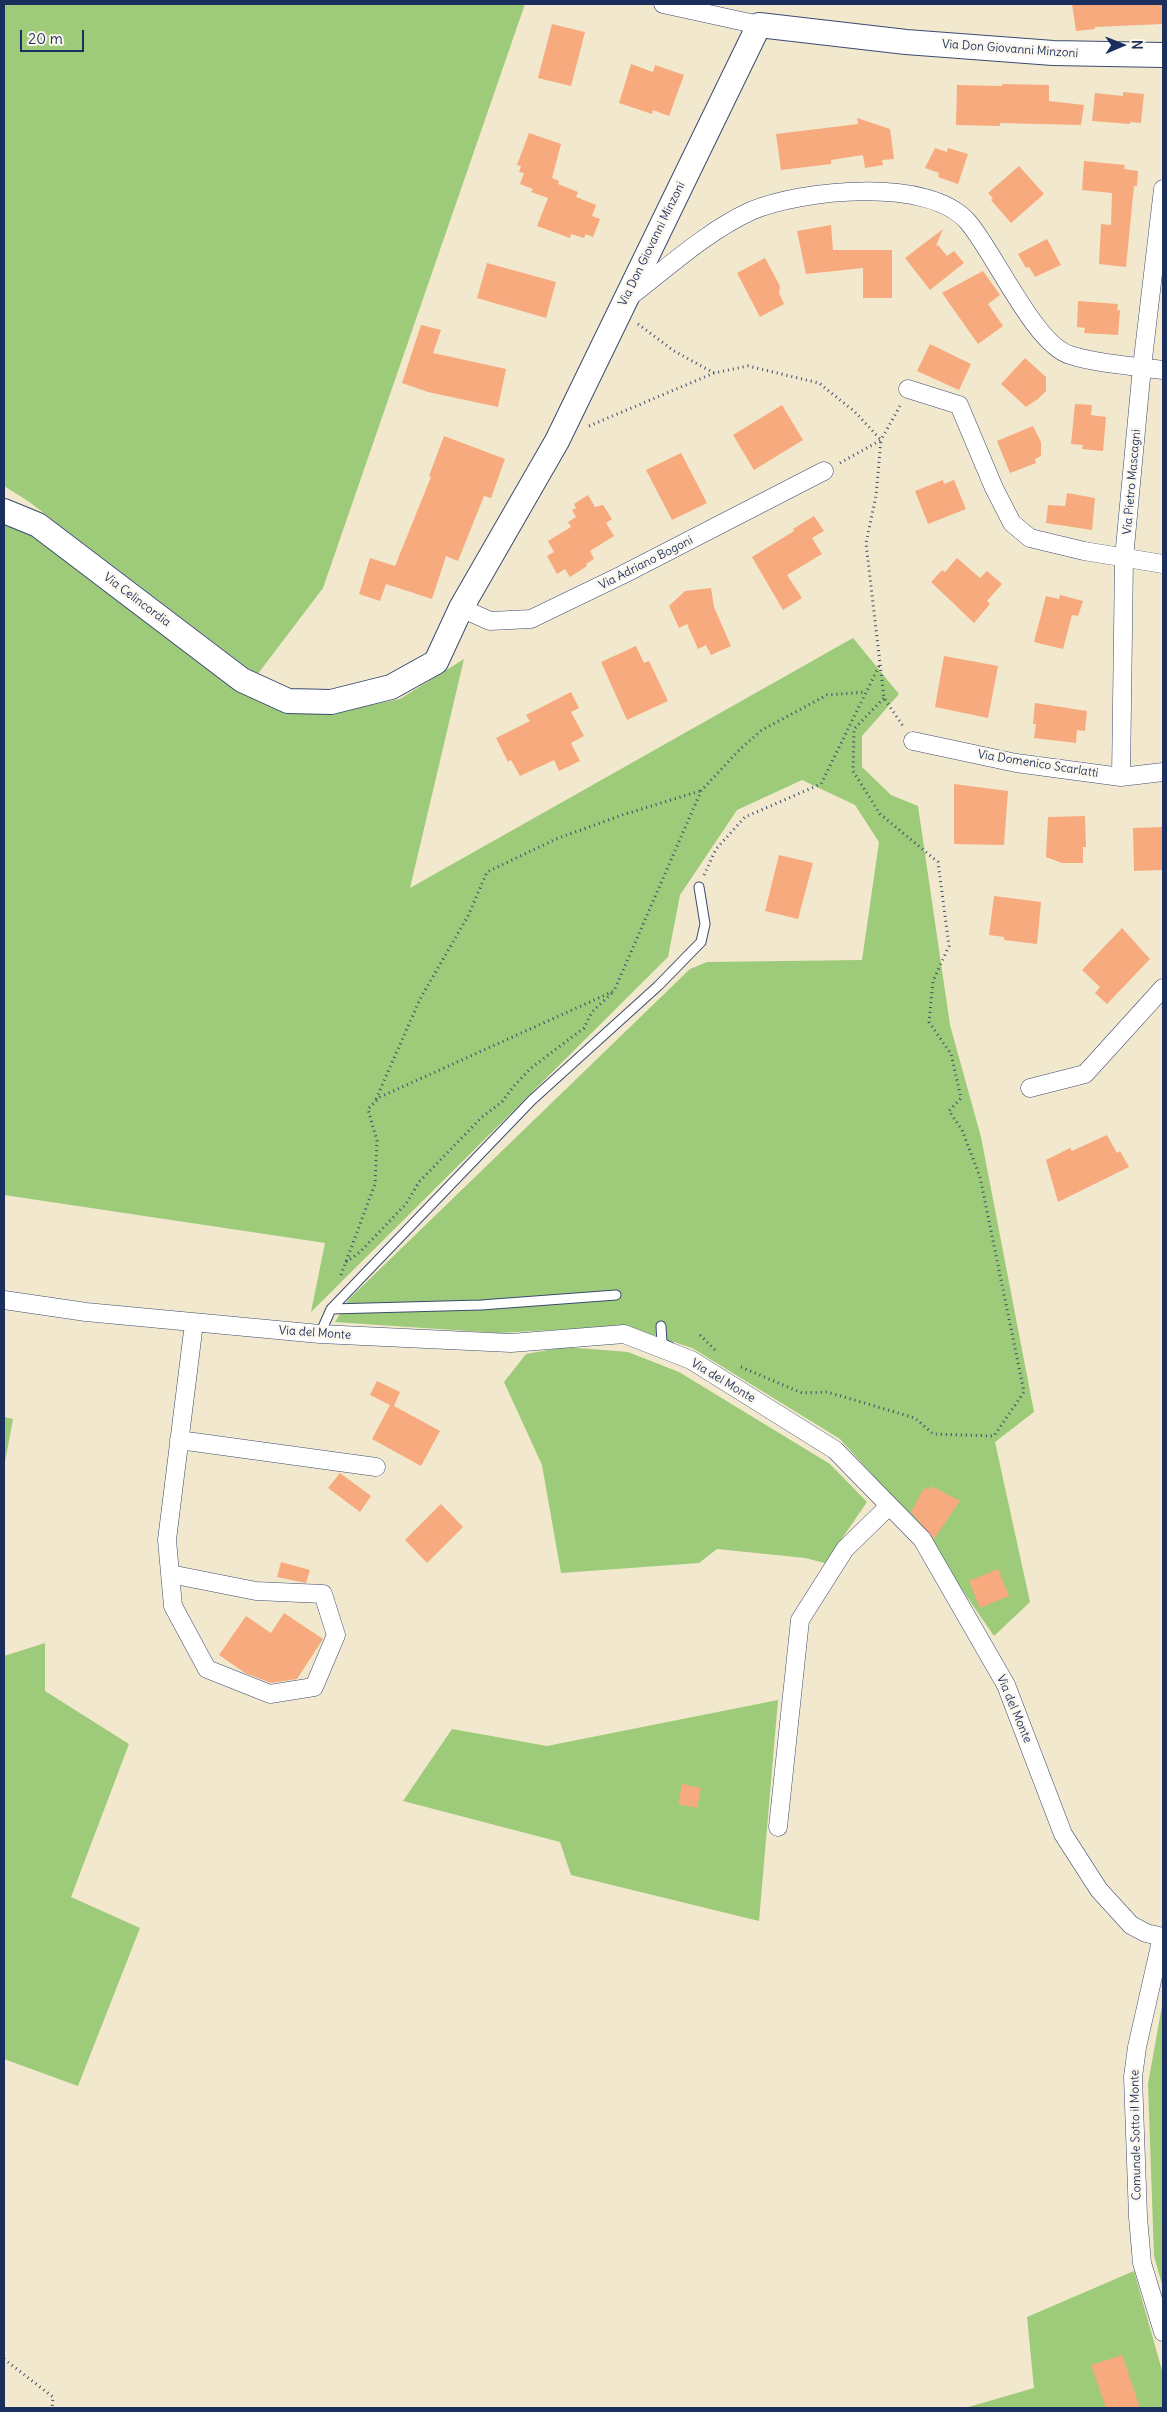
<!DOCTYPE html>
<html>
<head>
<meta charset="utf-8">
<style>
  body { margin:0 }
  #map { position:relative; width:1167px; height:2412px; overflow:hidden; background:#f2e8ce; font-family:Delius,sans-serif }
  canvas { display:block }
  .frame { position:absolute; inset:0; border:5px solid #1b2f5e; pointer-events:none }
  .north { position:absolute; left:1097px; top:20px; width:50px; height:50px; -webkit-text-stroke:4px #fbf7ec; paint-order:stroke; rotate:89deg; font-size:14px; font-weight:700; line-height:20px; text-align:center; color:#1b2f5e }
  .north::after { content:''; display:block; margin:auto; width:18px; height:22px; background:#1b2f5e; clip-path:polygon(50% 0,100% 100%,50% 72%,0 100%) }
  .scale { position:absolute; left:20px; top:30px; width:64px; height:22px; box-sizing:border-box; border:2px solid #1b2f5e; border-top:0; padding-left:6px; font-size:15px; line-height:18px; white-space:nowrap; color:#1b2f5e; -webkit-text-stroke:4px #fbf7ec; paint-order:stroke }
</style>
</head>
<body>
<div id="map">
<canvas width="1167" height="2412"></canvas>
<div class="frame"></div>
<div class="north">N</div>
<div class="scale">20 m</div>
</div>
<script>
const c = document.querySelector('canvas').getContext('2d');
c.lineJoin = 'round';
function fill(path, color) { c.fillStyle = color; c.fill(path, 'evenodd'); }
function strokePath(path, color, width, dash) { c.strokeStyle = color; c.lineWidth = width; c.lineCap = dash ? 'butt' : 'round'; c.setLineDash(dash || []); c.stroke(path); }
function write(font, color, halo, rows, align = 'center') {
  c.font = font + ' Delius,sans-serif'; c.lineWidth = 4.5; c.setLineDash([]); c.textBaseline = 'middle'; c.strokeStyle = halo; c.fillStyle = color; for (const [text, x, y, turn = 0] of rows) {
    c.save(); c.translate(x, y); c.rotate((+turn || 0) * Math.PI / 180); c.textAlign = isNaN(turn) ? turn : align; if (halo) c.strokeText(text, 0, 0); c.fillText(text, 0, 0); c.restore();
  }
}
fill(new Path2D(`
  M4,4H525L323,588L257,675L28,501L4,486Z
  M4,524L38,537L250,695L343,711L400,699L464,659L410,888L853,638L899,694L862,736V767L891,795L918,806L950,1025L981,1137L1034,1412L995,1442L1030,1602L994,1636L945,1565L897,1502L840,1439L692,1348L626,1326L498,1333L335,1322L349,1299L690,969L707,962L862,960L879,842L855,805L802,780L737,810L680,895L668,957L311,1312L325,1243L4,1195Z
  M565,1347L628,1352L679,1372L830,1464L867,1502L825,1563L805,1558L717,1549L699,1563L561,1573L542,1465L504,1382L526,1354Z
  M4,1417L13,1419L4,1467Z
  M45,1643V1691L129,1744L71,1897L140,1928L78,2086L4,2059V1656Z
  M778,1700L759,1921L571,1875L560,1842L403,1801L452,1729L547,1746Z
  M1163,2000V2288L1154,2256L1148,2084Z
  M1134,2271L1163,2374V2408H965L1034,2388L1027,2317Z`), '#9dcb79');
fill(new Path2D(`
  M1072,4H1163V24L1095,27V29L1076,31Z
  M552,24L585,32L571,86L538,78Z
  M631,64L653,72L655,65L684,75L669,116L653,110L652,114L619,103Z
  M1002,84L1049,85V101L1084,105L1081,125L1000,123V126L956,125L957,85L1002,86Z
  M1123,92L1144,94L1141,123L1130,122V124L1092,121L1095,93L1123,96Z
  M857,118L890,129L894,159L882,160L883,165L865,168L863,155L831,160V164L781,170L776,134L858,124Z
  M529,133L561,144L552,178L559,181L558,184L578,192L576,197L596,205L592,216L600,219L593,237L586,234L584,238L571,234L570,238L537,226L548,198L531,192L533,189L520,184L524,173L519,172L521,166L517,165Z
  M935,148L947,152L948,148L968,154L958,184L938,177L939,173L925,168Z
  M1084,161L1125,165L1124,169L1138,171L1137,186H1134L1126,267L1099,264L1101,224L1111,225L1112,193L1082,190Z
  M1019,166L1044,194L1011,223L991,200L993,198L988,193Z
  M831,225L833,250H892V298H863V268L806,274L797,231Z
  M943,229L936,246L938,245L947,256L954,251L964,263L930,290L905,258Z
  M1047,239L1061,265L1035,277L1029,267L1026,268L1018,254Z
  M765,258L780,286L779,293L784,304L760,317L737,273Z
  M487,263L556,282L546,318L477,298Z
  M983,271L1000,295L988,304L1003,326L978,344L942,293Z
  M1078,301L1118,304L1117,310H1120L1118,335L1084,333L1085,328L1077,327Z
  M421,325L441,330L433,353L506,369L498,407L428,392L402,383Z
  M930,344L971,364L959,390L917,371Z
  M1025,358L1046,377V391L1038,399L1026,407L1001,384Z
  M1075,404L1092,405L1091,415L1106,417L1103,451L1082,449L1083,445L1071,444Z
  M782,405L803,440L754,470L733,435Z
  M1033,426L1041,442V456L1035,459L1036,463L1010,473L997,441Z
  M444,436L505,459L491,498L484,496L458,561L446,556L432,599L386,584L380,601L359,594L370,558L395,566L431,477L429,476Z
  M681,453L707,503L672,520L646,470Z
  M943,480L944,484L954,480L966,509L928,524L915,491Z
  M1067,493L1095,498L1092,530L1046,523L1048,505L1065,506Z
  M588,495L595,507L603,505L612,519L606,523L614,536L590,551L594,559L586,564L587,566L570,577L565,569L557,574L547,556L554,552L548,541L571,527L568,522L576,517L572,510L576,508L574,504Z
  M814,516L824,531L812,538L822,554L787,575L802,598L783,610L752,557L794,531L793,529Z
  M957,558L980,578L987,571L1002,584L987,601L990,604L974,623L931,582L942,570L945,572Z
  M711,588L714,607L731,646L711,655L706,645L698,649L687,624L679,628L669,606L685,591Z
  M1060,595L1083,601L1078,616L1072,615L1063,649L1034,642L1046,596L1059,599Z
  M636,646L644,663L649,661L668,701L627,720L601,662Z
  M944,656L998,666L988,718L935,707Z
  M571,692L579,708L571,712L584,736L571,743L580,761L559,771L554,760L520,776L511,760L508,762L496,738L530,721L526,715Z
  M1035,703L1087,711L1085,731L1077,730L1076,743L1034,738L1036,724H1033Z
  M954,784L1008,791L1004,845L954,844Z
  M1085,816L1086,847H1083V863H1062L1046,857L1048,817Z
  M1163,827V870L1134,871L1133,828Z
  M779,855L813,863L798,919L765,911Z
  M994,896L1041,902L1037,944L1004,940V937L989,935Z
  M1122,928L1150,959L1107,1004L1095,993L1100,987L1082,970Z
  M1107,1135L1117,1153L1120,1151L1129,1167L1058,1202L1046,1160L1070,1148L1072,1151Z
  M377,1381L400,1392L394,1406L440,1431L421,1466L372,1439L390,1405L370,1395Z
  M340,1473L371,1496L360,1512L328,1488Z
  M931,1486L960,1501L934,1539L911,1512L924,1488L929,1490Z
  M441,1504L463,1527L427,1563L405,1540Z
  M281,1562L310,1570L306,1583L277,1577Z
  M998,1569L1009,1596L980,1608L969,1581Z
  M284,1613L323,1639L297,1679L271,1683L245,1673L219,1655L246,1616L271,1633Z
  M682,1784L701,1788L697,1808L678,1804Z
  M1122,2355L1126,2366L1140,2408H1106L1091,2365Z`), '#f7aa7d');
const lane = new Path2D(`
  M331,1309L532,1100L658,986L701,942L705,924L699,887
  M661,1326L662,1343L670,1347
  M320,1334L331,1309L481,1305L616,1295`);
const street = new Path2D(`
  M663,4L759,25
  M628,298C666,269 707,231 751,211C800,190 929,176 968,222C994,252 1035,345 1070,355C1097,364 1135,366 1163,370
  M908,389L959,405L994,488L1012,523L1030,538L1084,551L1163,564
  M461,608L490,621L531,619L622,575L824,471
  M913,741L1016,763L1121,777L1163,772
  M1121,777L1124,558L1142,367L1163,189
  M1030,1088L1085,1074L1163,988
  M4,1300L86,1312L320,1334L511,1343L624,1334L691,1360L835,1450L922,1539L1006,1685L1063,1834L1099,1890L1131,1925L1146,1933L1163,1937
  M179,1440L376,1467
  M170,1574L256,1591L323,1594L336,1635L314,1687L270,1694L207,1669L173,1606L167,1540L194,1323
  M778,1827L800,1620L845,1549L889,1506
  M1162,1937L1137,2047L1133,2077L1138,2217L1142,2263L1163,2332`);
const secondary = new Path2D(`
  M4,511L38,525L242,680L288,701L331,702L391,687L436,662L461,608L557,441L759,25L906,42L1053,53L1163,55`);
strokePath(lane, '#3b4b6f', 11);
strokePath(street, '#3b4b6f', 19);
strokePath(secondary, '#3b4b6f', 26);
strokePath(new Path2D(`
  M638,324L674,351L714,373
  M589,426L714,373L748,366L819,383L855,412L881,440L876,496L866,543L884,698L903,726
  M840,463L881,440L900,406
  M704,875L716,849L745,817L821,784L880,664
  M376,1099L420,999L468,916L487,872L556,839L622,815L700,791
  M346,1262L360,1252L406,1204L419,1182L482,1117L502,1102L514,1086L531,1068L584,1028L592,1012L612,993
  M341,1275L375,1184L377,1141L368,1109L380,1097L614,991L701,791L740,749L762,730L827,695L866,692
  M700,1335L717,1352
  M741,1367L802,1393L827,1392L915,1418L933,1434L994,1436L1024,1392L980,1177L962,1130L949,1111L961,1098L951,1054L929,1022L933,981L949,946L938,862L880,814L853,771L854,729L884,698
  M4,2359L53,2397L52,2408`), '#3b4b6f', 3, [1, 4]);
strokePath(lane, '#fff', 9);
strokePath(street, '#fff', 18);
strokePath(secondary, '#fff', 24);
write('12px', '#1b2f5e', '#fbf7ec', [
  ["Via Don Giovanni Minzoni",1010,49,4],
  ["Via Don Giovanni Minzoni",652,244,-64],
  ["Via Pietro Mascagni",1132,482,-85],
  ["Via Adriano Bogoni",646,563,-27],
  ["Via Celincordia",137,600,37],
  ["Via Domenico Scarlatti",1038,764,9],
  ["Via del Monte",315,1333,4],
  ["Via del Monte",723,1381,31],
  ["Via del Monte",1014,1709,67],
  ["Comunale Sotto il Monte",1136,2135,-91]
]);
</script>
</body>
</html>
